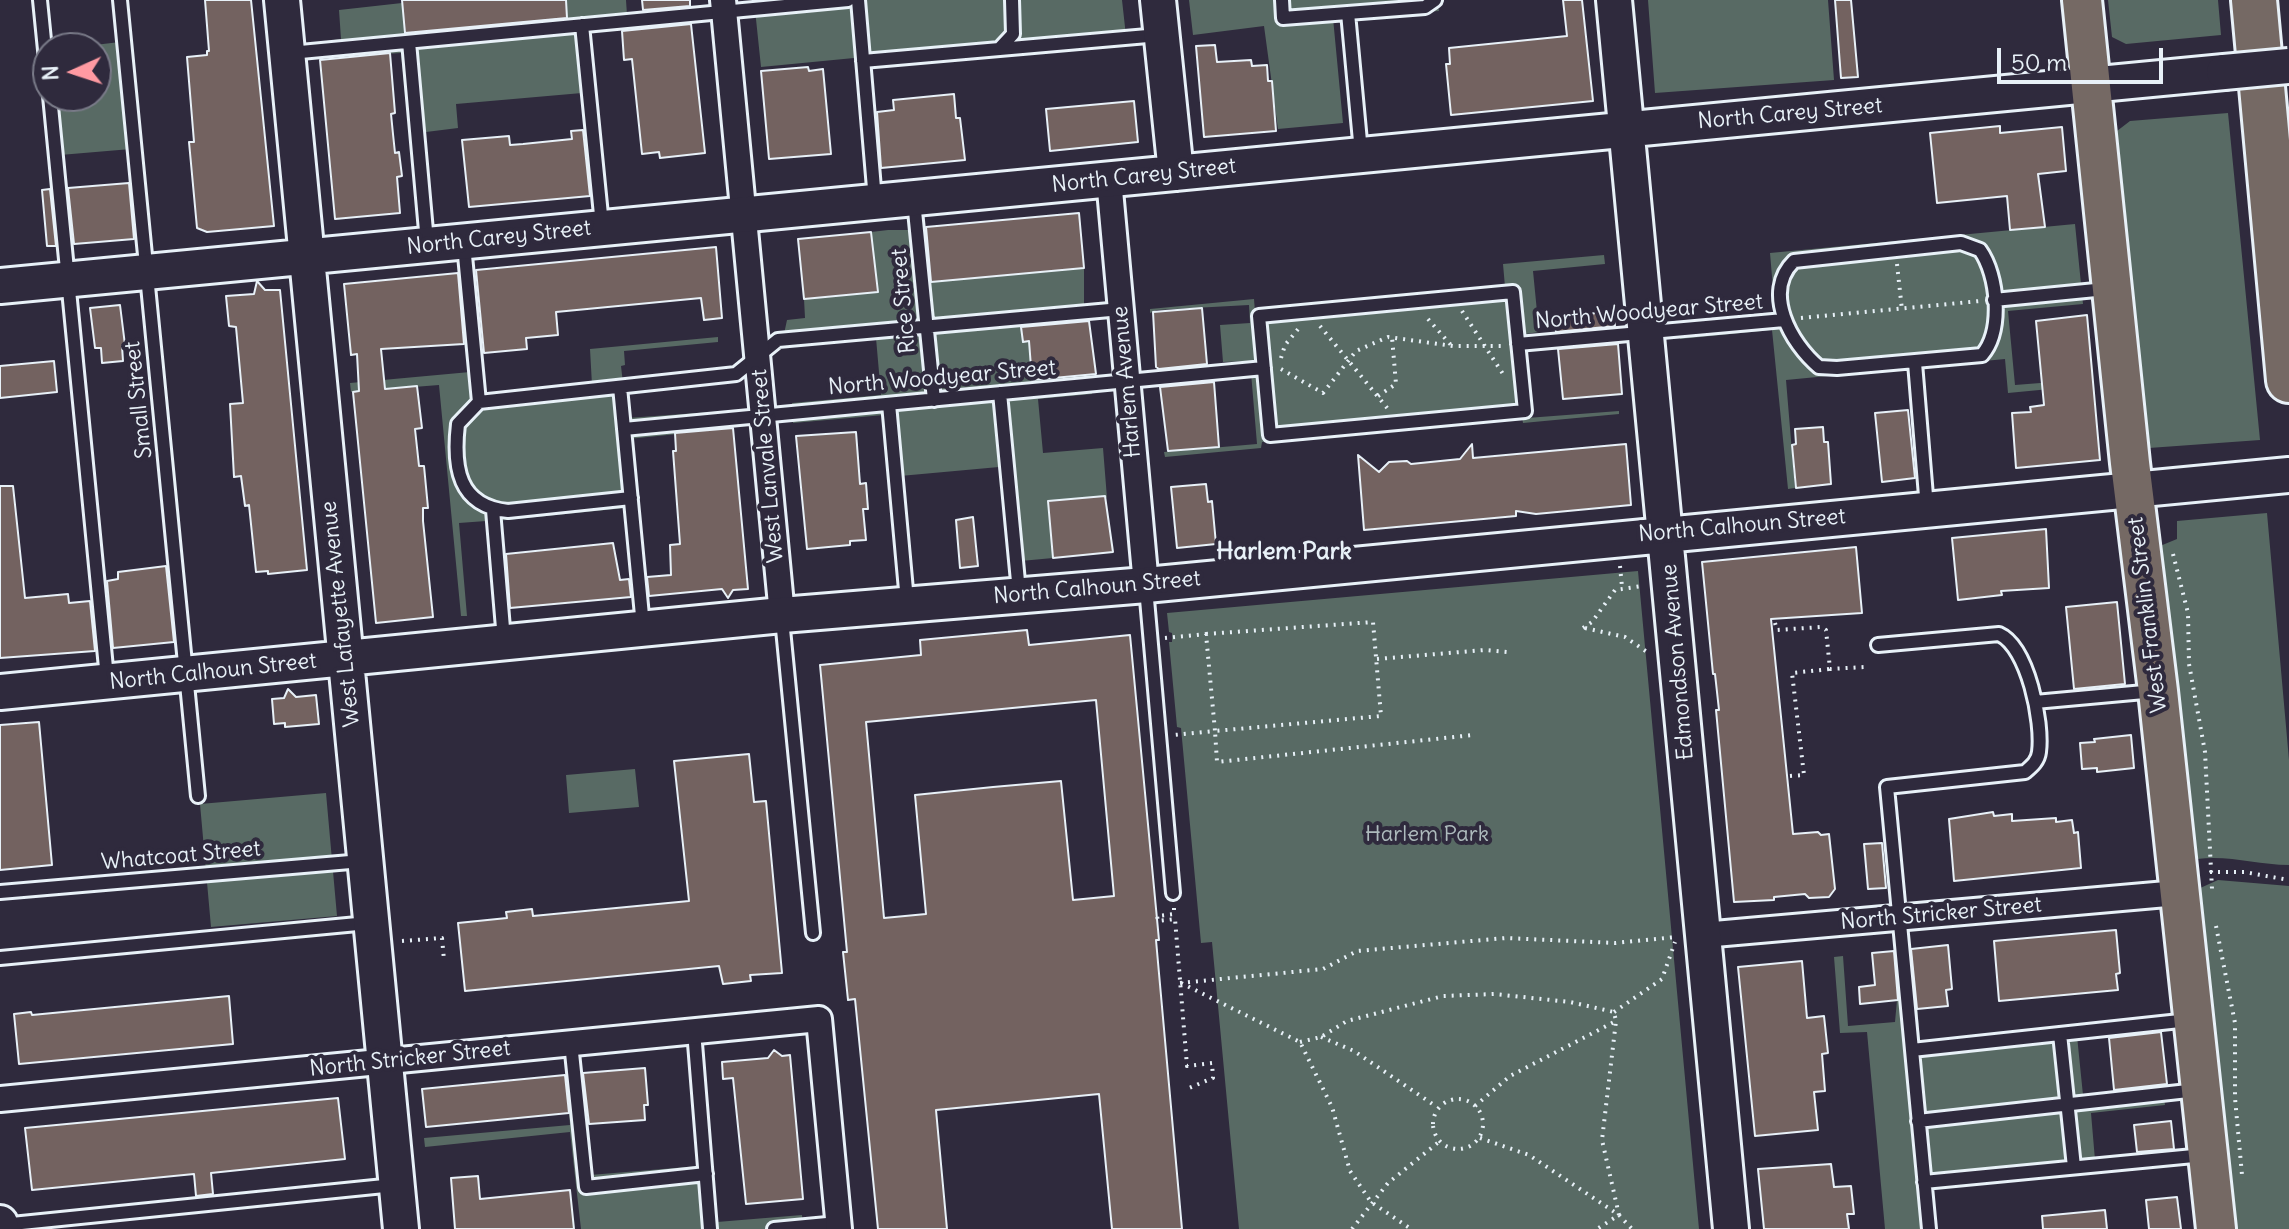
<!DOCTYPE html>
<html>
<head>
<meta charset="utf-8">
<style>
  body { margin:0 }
  #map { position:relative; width:2289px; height:1229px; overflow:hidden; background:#2f2a3d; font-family:Delius,sans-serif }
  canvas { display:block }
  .north { position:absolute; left:32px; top:32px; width:80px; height:80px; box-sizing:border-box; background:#2f2a3d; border:2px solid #797a88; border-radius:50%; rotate:267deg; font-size:22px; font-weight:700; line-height:32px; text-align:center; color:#e8f1f8 }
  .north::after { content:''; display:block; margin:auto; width:28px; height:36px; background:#ff9aa2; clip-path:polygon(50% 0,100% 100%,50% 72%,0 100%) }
  .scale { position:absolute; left:1997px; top:48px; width:166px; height:36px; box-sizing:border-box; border:4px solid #e8f1f8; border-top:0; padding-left:10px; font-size:24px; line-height:28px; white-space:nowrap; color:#e8f1f8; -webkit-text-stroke:6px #2f2a3d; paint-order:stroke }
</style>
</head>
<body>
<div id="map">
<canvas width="2289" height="1229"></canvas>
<div class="north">N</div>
<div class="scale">50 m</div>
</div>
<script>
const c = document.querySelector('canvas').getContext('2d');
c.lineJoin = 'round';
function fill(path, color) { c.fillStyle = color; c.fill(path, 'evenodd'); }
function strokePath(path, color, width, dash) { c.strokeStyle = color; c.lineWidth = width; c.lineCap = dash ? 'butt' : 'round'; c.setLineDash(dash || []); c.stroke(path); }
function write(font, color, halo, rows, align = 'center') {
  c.font = font + ' Delius,sans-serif'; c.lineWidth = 8; c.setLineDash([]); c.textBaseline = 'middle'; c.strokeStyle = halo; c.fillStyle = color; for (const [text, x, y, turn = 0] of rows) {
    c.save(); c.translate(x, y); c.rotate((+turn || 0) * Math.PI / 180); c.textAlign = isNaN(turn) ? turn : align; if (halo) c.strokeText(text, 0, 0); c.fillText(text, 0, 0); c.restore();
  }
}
fill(new Path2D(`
  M566,0H626L627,15L586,19L590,130L582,93L456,104L458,128L418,133L426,212H417L401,53L320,58L319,42L341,39L339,10L402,3L405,33L567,20Z
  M754,0H1122L1126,36L1023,45L1024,55L856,70L854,58L761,67Z
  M1189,0H1437L1439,11L1333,18L1343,123L1278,129L1264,26L1193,35Z
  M1648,0H1828L1834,80L1655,93Z
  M2108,0H2218L2221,35L2126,44L2112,37Z
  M120,42L131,149L60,155L54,96H96V48H69Z
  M2228,113L2260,440L2149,448L2117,131L2130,121Z
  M2075,224L2083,304L2008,311L2015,385L2091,379L2092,385L2008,393L2005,359L1786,380L1795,488L1788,489L1772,330L1680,339L1679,322L1775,312L1770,253Z
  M888,230H925L932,282L1084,268V307L1021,323L1023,341H1029L1032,379L1090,374L1092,394L1038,399L1043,453L1103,448L1107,498L1105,496L1053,558L1010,562L999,467L900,476L884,415L793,423L792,403L881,395L876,338L785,346L784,334L787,320L805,318L804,299L878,291L871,232Z
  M1604,255L1605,264L1533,271L1539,332L1519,335L1527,418L1619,411V414L1523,423L1522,417L1262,442L1261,448L1165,457L1164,452L1257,444L1250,361L1223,362L1220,325L1250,323L1249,305L1157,310L1150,313V309L1254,299L1255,312L1505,287L1503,264Z
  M474,274L484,394L592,385L590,349L718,337V342L624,351L625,365L621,366L627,418L725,411L727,429L628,439L642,598L633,597H636L631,541L628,542L625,508L497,521L504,611L494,612L486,521L459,523L467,616H461L439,385L351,392L350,383L470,372L464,275Z
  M2267,513L2289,760V865C2257,865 2230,855 2197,859L2160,546L2177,539V521Z
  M1638,571L1699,1229H1239L1212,942L1201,943L1181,728L1177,727L1169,642H1172V633L1169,632L1167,613Z
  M635,769L639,807L569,813L566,775Z
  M326,793L337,916L211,927L200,804Z
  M2218,880L2289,886V1229H2232L2198,889Z
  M1912,948L1920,1041L2156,1018L2077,1036L2083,1095L2162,1086L2165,1105L2091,1113L2095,1160L2170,1153L2172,1164L1933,1188L1936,1229H1885L1867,1032L1840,1033L1834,957L1843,956L1848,1026L1895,1022L1897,1000L1892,955L1894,951Z
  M701,1063L717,1222L802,1215L803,1229H581L570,1132L425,1147L424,1138L570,1125L569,1113L572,1112L569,1076L582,1075L590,1175L699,1166Z`), '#586a64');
const building = new Path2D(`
  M205,0H251L274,226L207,232L197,228L189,142H194L187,57L207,55V51H209Z
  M402,0H566L567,18L405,33Z
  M642,0H690V6L643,10Z
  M1563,0H1582L1593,101L1451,115L1446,64H1450L1449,48L1567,36Z
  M1835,0H1851L1858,77L1841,78Z
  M691,24L705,153L660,158L659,152L642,154L632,59L624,60L622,31Z
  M1215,45L1217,62L1251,60L1252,66L1267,65L1268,81H1272L1276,131L1204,137L1196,46Z
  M390,53L395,113L391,114L393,134L395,153L399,152L402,176L397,177L400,213L335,219L320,60Z
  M808,67L809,71L823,69L831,154L769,159L761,71Z
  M954,94L956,118H960L965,160L881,168L877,112L894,110L893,100Z
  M1134,101L1138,142L1050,151L1046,109Z
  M2000,126V133L2062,127L2066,171L2038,174L2045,227L2010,230L2007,196L1937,203L1930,133Z
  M583,130L590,196L469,207L462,140L509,136L510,145L523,144L572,139L571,131Z
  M129,183L134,239L74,244L68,188Z
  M50,189L56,246H47L42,190Z
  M1079,213L1084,268L931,282L926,227Z
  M871,232L878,292L804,299L798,239Z
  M716,247L722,318L704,320L701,298L556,312L558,335L526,338L527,349L484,353L476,270Z
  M458,273L464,344L381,349L385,389L417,386L422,428L415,429L419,466H424L428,508H423V521L433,617L376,623L353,392L359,391L357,354L351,355L344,284Z
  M257,281L265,290H280L307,570L268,574V571L256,572L249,505L245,506L241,476L234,477L230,404L243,403L236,327L229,326L226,296L254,294Z
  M120,305L125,345L122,346L123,361L102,363L101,348H95L90,308Z
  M1202,308L1207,364L1159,369L1156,367L1153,312Z
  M1613,311L1615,326L1556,332L1555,318Z
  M2087,315L2100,460L2016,468L2012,413L2031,412L2030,407L2044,405L2036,321Z
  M1089,321L1096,374L1032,380L1029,341L1023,342L1021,327Z
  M1618,344L1622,394L1563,399L1558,349Z
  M54,361L57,392L0,398V366Z
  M1214,382L1219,447L1168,451L1160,387Z
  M1908,410L1915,478L1882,482L1875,413Z
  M1823,427L1824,442H1828L1831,484L1796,488L1792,445L1796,444L1795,429Z
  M733,428L748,589L733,590L728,598L722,589L649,596L647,577L671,575L670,545L680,544L673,451H676L675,433Z
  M856,432L860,484L866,483L868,509H863L866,540L850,541V545L807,549L796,436Z
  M1472,444L1473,458L1626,444L1631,505L1536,514L1516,511V516L1364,530L1358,455L1379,472L1389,462L1407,461L1411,464L1460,459Z
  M1206,484L1208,502L1212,501L1216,544L1177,548L1171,487Z
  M0,486H13L25,598L68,594L69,603L90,601L95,651L0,658Z
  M1105,496L1113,552L1053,558L1048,501Z
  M973,517L978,566L960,568L956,520Z
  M2046,529L2049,588L2001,591L2002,595L1958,600L1952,538Z
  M613,543L620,580L629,579L631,597L510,608L506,554Z
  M1856,547L1862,613L1771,619L1793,834L1818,832L1821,835L1829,834L1835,889L1829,897L1809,898L1805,894L1774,897V900L1734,902L1716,710H1719L1715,674H1713L1702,562Z
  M166,566L174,642L113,648L107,581L118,579V572Z
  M2117,602L2125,684L2074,689L2066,607Z
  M1027,630L1029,645L1130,635L1159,940H1156L1182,1229H1112L1099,1094L936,1110L947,1229H878L855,999L848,1000L843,952H847L820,665L921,655L920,640ZM1096,700L1114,896L1073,900L1061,781L993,787L915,795L926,914L884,918L866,722Z
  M288,689L296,697L316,695L319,724L285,727V723L274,724L272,699L284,698Z
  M39,722L52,865L0,870V725Z
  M2131,735L2134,768L2097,772V768L2082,769L2080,743L2095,742L2094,739Z
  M749,754L754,802L766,801L782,973L750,975L751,981L723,984L719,966L465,991L458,923L507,918L506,912L532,909L533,916L689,901L674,761Z
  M1993,812L1994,816L2012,814V821L2056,818V822L2072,820L2074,833L2078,832L2081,868L1954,881L1949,819Z
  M1882,843L1886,888L1868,889L1864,844Z
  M2116,930L2120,973L2116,974L2118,990L1999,1001L1994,941Z
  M1948,945L1952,989L1946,990L1948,1006L1917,1009L1911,949Z
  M1894,951L1898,1000L1860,1004L1859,987L1875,985L1872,953Z
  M1802,961L1807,1018L1824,1016L1828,1053L1822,1054L1825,1091L1814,1092L1818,1130L1755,1136L1738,967Z
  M229,996L233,1044L19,1064L14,1014L31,1012L32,1015Z
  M2161,1032L2167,1084L2114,1090L2109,1038Z
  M774,1050L782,1056L790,1055L803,1199L746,1204L733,1078L723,1079L722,1062L768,1058Z
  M645,1068L648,1105H644L645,1120L589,1124L583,1073Z
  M565,1075L569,1113L426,1127L422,1089Z
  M338,1098L345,1159L211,1173L213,1194L196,1196L194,1174L32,1190L25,1128Z
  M2171,1121L2174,1149L2137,1152L2134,1125Z
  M1831,1164L1834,1187L1851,1186L1854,1214H1847L1849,1229H1764L1758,1169Z
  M478,1176L480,1199L570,1190L574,1229H455L451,1178Z
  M2177,1197L2181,1229H2149L2146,1200Z
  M2105,1210L2107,1229H2043L2042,1216Z`);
fill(building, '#736260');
strokePath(building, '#e8f1f8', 2);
const lane = new Path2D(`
  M40,0L48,80
  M120,0L198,796
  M858,0L875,200
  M1282,0L1283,18L1425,7L1435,0
  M1348,13L1361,152
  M582,25L602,225
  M409,42L427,242
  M1000,48L1013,34L1012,0
  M290,53L848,0
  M863,61L1159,35
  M50,96L107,678
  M914,201L934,400
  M1961,243L1980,250C1998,275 2003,331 1982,355L1837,368L1819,367C1791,344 1762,292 1794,261Z
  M464,245L479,402
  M1513,292L1525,411L1270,435L1259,316Z
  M1994,300L2106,289
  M1518,344L1784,320
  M1915,363L1927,508
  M620,387L643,626
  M1000,393L1019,592
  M889,404L907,601
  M624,429L1264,368
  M631,498L508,511C458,506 453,467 458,424L479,402L736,374L778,340L1121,309
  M493,510L504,640
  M1146,588L1173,893
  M782,619L813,933
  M1878,645L1999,634C2028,647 2043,722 2039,752C2038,761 2032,766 2025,772L1887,787L1929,1229
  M2035,702L2155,691
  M0,892L362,861
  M0,958L368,923
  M694,1031L710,1229
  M2060,1034L2074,1167
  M571,1043L586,1187L706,1174
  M1912,1050L2189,1020
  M1918,1121L2197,1090
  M1924,1182L2204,1155
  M2,1225L394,1185
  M774,1229L838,1223`);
const street = new Path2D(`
  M723,0L782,615
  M1109,179L1146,585
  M1703,935L2178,893
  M0,1099L819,1019L839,1229`);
const secondary = new Path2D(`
  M282,0L401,1229
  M1158,0L1176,173
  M1614,0L1731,1229
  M0,286L2224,72
  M0,692L782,615L1146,585L2289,475
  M0,1223L1,1229`);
const primary = new Path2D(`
  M2082,0L2130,463L2158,691L2216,1229`);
const highway = new Path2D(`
  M2254,0L2289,380`);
strokePath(lane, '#e8f1f8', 18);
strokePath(street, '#e8f1f8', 30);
strokePath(secondary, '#e8f1f8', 40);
strokePath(primary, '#e8f1f8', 44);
strokePath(highway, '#e8f1f8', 50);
strokePath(new Path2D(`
  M1897,264L1902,310
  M1462,311L1503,374
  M1801,318L1980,301
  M1428,319L1451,345
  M1320,326L1388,409
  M1281,358L1285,345L1299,328
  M1281,369L1323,393L1356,351L1388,337L1453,346H1501
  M1378,396L1396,384L1392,337
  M2173,554L2188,613L2189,664L2205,752L2212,889
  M1620,566L1622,587
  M1775,623L1777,630L1821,627L1826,630L1830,669L1865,667
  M1583,628L1592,622L1615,590L1642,586
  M1585,628L1625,637L1650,654
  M1206,634L1373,622L1381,716L1215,731L1217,762L1473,735
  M1165,638L1206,634L1215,731L1174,735
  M1377,659L1485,650L1507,652
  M1790,776L1804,775L1792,673L1830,669
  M2210,872H2244L2289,880
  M1174,908V914L1157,916L1158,921L1175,919L1187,1066L1212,1063L1213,1078L1189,1088
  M2216,926L2235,1023V1098L2242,1175
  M402,941L442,938L444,960
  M1180,983L1323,969L1357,951L1506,938L1615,943L1676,937
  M1181,983L1300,1042L1332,1107L1350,1171L1371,1202L1411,1229
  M1614,1012L1662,979L1675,942
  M1321,1037L1354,1051L1437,1107
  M1300,1042L1321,1037L1347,1021L1443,996L1494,994L1570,1002L1614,1012L1616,1021L1602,1140L1619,1215L1597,1229
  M1433 1124a25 25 0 1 1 50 0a25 25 0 1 1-50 0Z
  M1475,1106L1510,1076L1616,1021
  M1480,1138L1529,1155L1619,1215L1632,1229
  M1352,1229L1388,1183L1440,1141`), '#e8f1f8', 4, [2, 6]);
strokePath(lane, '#2f2a3d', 12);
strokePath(street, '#2f2a3d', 24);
strokePath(secondary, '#2f2a3d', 34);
strokePath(primary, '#756964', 38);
strokePath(highway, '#756964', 44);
const secondaryBridge = new Path2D(`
  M2224,72L2289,66`);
strokePath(secondaryBridge, '#e8f1f8', 40, []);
strokePath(secondaryBridge, '#2f2a3d', 34);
write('22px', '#e8f1f8', '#2f2a3d', [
  ["North Carey Street",1790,114,-5],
  ["North Carey Street",1144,176,-6],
  ["North Carey Street",499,238,-6],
  ["Rice Street",904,301,-95],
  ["North Woodyear Street",1649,312,-5],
  ["North Woodyear Street",942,378,-5],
  ["Harlem Avenue",1127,382,-95],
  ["Small Street",139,400,-96],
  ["West Lanvale Street",768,466,-95],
  ["North Calhoun Street",1742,526,-5],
  ["North Calhoun Street",1097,588,-5],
  ["West Lafayette Avenue",341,614,-96],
  ["West Franklin Street",2148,615,-97],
  ["Edmondson Avenue",1678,662,-95],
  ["North Calhoun Street",213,672,-6],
  ["Whatcoat Street",181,856,-5],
  ["North Stricker Street",1941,914,-5],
  ["North Stricker Street",410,1059,-6]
]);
write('22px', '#aebbbd', '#2f2a3d', [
  ["Harlem Park",1427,835]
]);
write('bold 24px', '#e8f1f8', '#2f2a3d', [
  ["Harlem Park",1284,552]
]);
</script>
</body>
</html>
